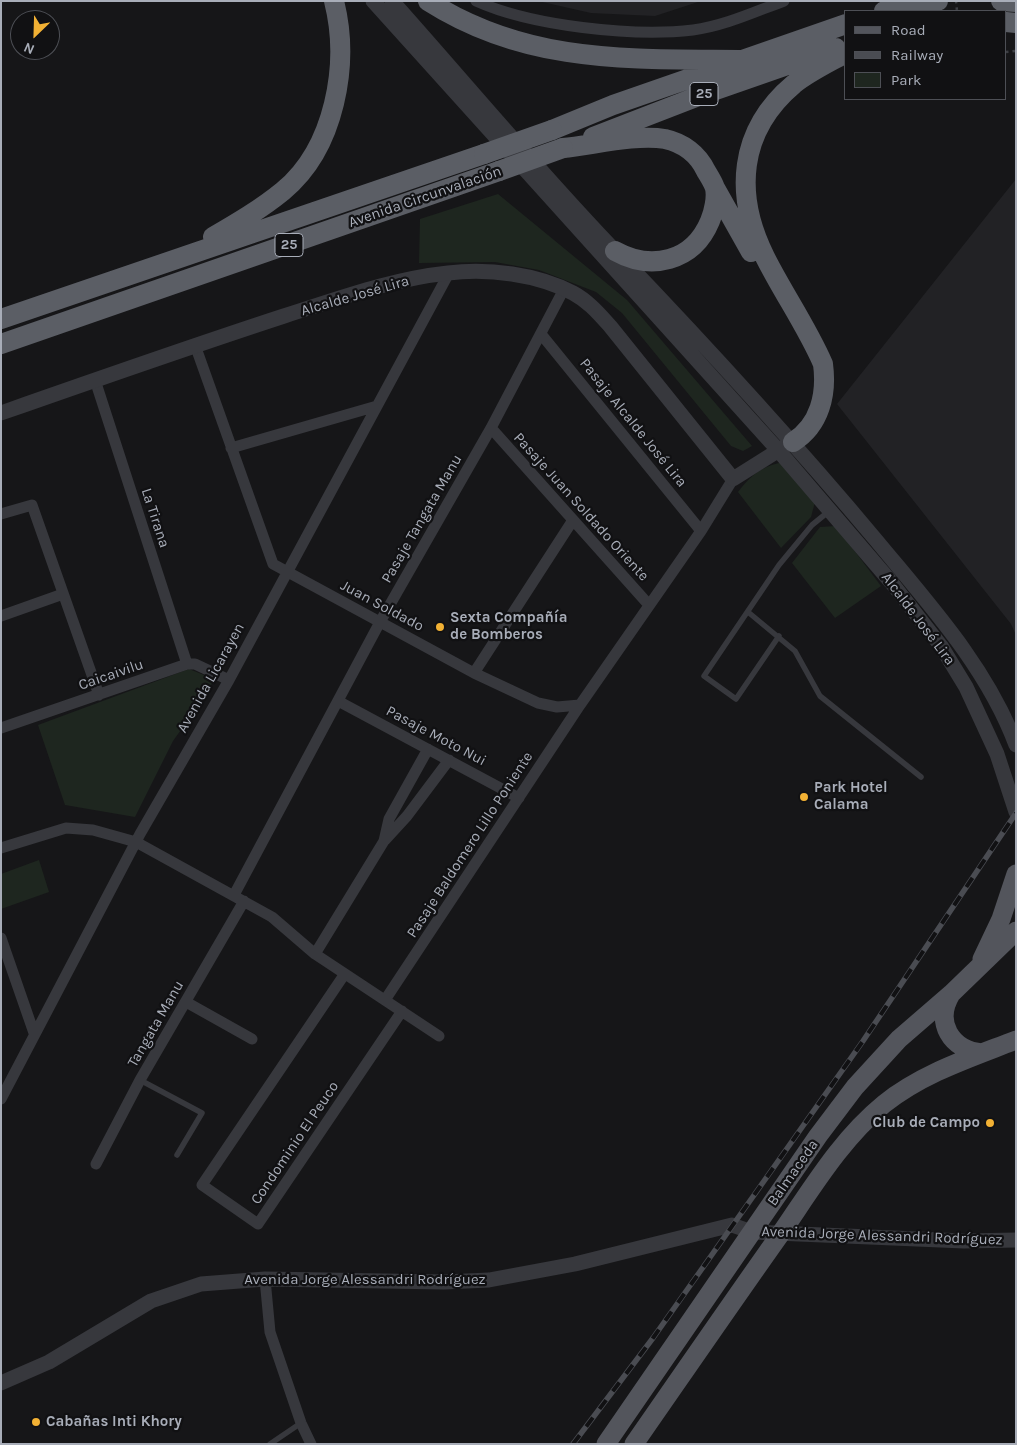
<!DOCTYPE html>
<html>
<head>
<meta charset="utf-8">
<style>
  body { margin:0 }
  #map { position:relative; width:1017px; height:1445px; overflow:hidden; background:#161618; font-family:Karla,sans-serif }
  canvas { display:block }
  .frame { position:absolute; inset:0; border:2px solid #a8adb8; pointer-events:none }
  .legend { position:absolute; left:844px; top:10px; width:162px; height:90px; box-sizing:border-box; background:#111113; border:1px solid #4d4f55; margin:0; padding:6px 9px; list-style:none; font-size:15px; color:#a8adb8 }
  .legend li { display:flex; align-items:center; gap:10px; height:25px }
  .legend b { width:25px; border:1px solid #4d4f55 }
  .north { position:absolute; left:10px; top:10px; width:50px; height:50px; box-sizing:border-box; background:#111113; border:1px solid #4d4f55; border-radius:50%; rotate:204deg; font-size:14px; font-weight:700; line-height:20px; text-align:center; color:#a8adb8 }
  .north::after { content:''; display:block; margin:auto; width:18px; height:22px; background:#f2b134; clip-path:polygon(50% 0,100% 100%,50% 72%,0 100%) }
</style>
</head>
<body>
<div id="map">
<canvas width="1017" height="1445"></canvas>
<div class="frame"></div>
<ul class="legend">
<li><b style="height:6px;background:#53555c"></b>Road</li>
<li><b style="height:6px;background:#4a4c52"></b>Railway</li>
<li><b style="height:14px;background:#1e261f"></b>Park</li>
</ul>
<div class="north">N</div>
</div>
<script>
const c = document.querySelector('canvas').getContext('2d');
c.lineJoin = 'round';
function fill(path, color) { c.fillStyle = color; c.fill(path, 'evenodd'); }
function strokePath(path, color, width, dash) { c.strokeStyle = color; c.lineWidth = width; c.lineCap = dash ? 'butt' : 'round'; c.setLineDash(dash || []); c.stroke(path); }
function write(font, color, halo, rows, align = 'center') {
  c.font = font + ' Karla,sans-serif'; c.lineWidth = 4.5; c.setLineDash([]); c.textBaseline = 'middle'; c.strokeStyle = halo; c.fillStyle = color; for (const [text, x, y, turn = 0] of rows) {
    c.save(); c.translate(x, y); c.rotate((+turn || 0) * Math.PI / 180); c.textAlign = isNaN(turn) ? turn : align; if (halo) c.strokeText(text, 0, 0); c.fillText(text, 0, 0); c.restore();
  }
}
fill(new Path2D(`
  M538,1H701L655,16L591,13Z
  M1016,179V635L1011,624L837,404Z`), '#222225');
fill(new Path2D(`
  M498,194L627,300L752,446L743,451L731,446L622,313L596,292L539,270L495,262L419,263L420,219Z
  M783,462L815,502L811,517L781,548L738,492C752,474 761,467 783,462Z
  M836,526L881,586L835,618L792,563L820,527Z
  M189,669L204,675L212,683L206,695L173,741L135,817L65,805L38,725Z
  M39,860L49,892L1,909V874Z`), '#1e261f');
strokePath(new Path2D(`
  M956,1L957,11
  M1006,52L1016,51`), '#3d3f44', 2.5, [2.5, 4]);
strokePath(new Path2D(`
  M748,612L795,651L820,696L921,777
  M779,636L736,699L704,676L779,565L812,525L828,512
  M140,1080L202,1113L177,1155
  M270,1444L301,1423`), '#37383d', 5.5);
strokePath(new Path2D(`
  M476,1C531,26 633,37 693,30C724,26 754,12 784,1
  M541,334L701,531
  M195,345L273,564L474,673L538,703L557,707L580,705L701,531L733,479
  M95,380L187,664
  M491,428L649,605
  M231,448L377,406
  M1,514L32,505L99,695
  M1,616L63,594
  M474,673L573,520
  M338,701L519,798
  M1,728L187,664H195L229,680
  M385,840L407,816L449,760
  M1,848L66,828L93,830L136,842L272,917L315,954L439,1036
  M234,895L380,622L491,428L564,289
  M1,938L34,1033
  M315,954L384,841L389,819L428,749
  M344,975L202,1185L258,1224L402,1011
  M385,1000L580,705
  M186,1002L252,1039
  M1,1099L140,834L229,680L449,273
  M96,1164L140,1080L244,901
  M265,1279L270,1332L301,1423L311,1444`), '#37383d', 11);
strokePath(new Path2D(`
  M373,1L778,450L891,582L941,646L966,687L997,754L1016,812
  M392,1C467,85 539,172 617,253C706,346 793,441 876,540C928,603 987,667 1016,745
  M1,413C95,380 189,347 284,316C338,299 391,279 448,273C488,268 537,274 573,293C588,301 599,314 610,326L733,479L787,445
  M1,1383L49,1362L151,1301L201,1284L265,1279L444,1282L489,1280L575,1264L732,1225L752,1232L964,1241L1016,1240`), '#37383d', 15);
strokePath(new Path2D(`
  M982,959L1001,919L1016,874
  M951,994C934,1022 951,1050 982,1053
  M606,1444L818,1136L855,1087L899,1039L951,994L1016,931
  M634,1444C682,1375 730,1305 779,1236C811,1190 840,1140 884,1104C923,1073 970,1058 1016,1040`), '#53555c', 19);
strokePath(new Path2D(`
  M428,1C527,64 628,59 740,60
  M1001,1L1016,2
  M884,11L938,1
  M1006,22L1016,23
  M552,130L613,105L846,24
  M593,137L704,94L836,48
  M563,148C593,145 636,134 665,139C683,143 698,154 706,171C709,176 713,182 715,188C717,197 714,212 710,221C693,262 651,271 615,251
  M715,188L751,252
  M213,237C237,223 261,209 283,191C335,148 350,64 334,1
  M1,319L484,154
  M1,344L499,171
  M793,442C820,425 827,394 823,364C807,327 783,293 765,257C734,195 738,131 794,84C809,72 828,63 846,53`), '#5b5e65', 20);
const rail = new Path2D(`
  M573,1444L653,1338L863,1041L1016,813`);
strokePath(rail, '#4a4c52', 5.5);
strokePath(rail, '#111113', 4, [11]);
strokePath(new Path2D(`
  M484,154L552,130
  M499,171L563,148`), '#5b5e65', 20);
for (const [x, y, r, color] of [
  [440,627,5,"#f2b134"],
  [804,797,5,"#f2b134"],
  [990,1123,5,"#f2b134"],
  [36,1422,5,"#f2b134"]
]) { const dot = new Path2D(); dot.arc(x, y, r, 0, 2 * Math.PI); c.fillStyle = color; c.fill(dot); strokePath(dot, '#111113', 2); }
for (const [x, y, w] of [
  [704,94,28],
  [289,245,28]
]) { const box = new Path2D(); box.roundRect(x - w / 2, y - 11.5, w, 23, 4); c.fillStyle = '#111113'; c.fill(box); strokePath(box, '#a8adb8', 1); }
write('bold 14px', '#a8adb8', null, [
  ["25",704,94],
  ["25",289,245]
]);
write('15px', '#a8adb8', '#111113', [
  ["Avenida Circunvalación",425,197,-19],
  ["Alcalde José Lira",355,296,-16],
  ["Pasaje Alcalde José Lira",633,423,51],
  ["Pasaje Juan Soldado Oriente",581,507,48],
  ["La Tirana",155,518,72],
  ["Pasaje Tangata Manu",422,519,-60],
  ["Juan Soldado",382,606,28],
  ["Alcalde José Lira",918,619,53],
  ["Caicaivilu",111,675,-19],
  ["Avenida Licarayen",211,678,-61],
  ["Pasaje Moto Nui",436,736,28],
  ["Pasaje Baldomero Lillo Poniente",470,845,-57],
  ["Tangata Manu",156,1024,-60],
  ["Condominio El Peuco",295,1143,-56],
  ["Balmaceda",793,1173,-55],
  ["Avenida Jorge Alessandri Rodríguez",882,1236,2],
  ["Avenida Jorge Alessandri Rodríguez",365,1280]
]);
write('bold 15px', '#a8adb8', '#111113', [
  ["Sexta Compañía",450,618],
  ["de Bomberos",450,635],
  ["Park Hotel",814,788],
  ["Calama",814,805],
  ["Club de Campo",980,1123,"right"],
  ["Cabañas Inti Khory",46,1422]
], 'left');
</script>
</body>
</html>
